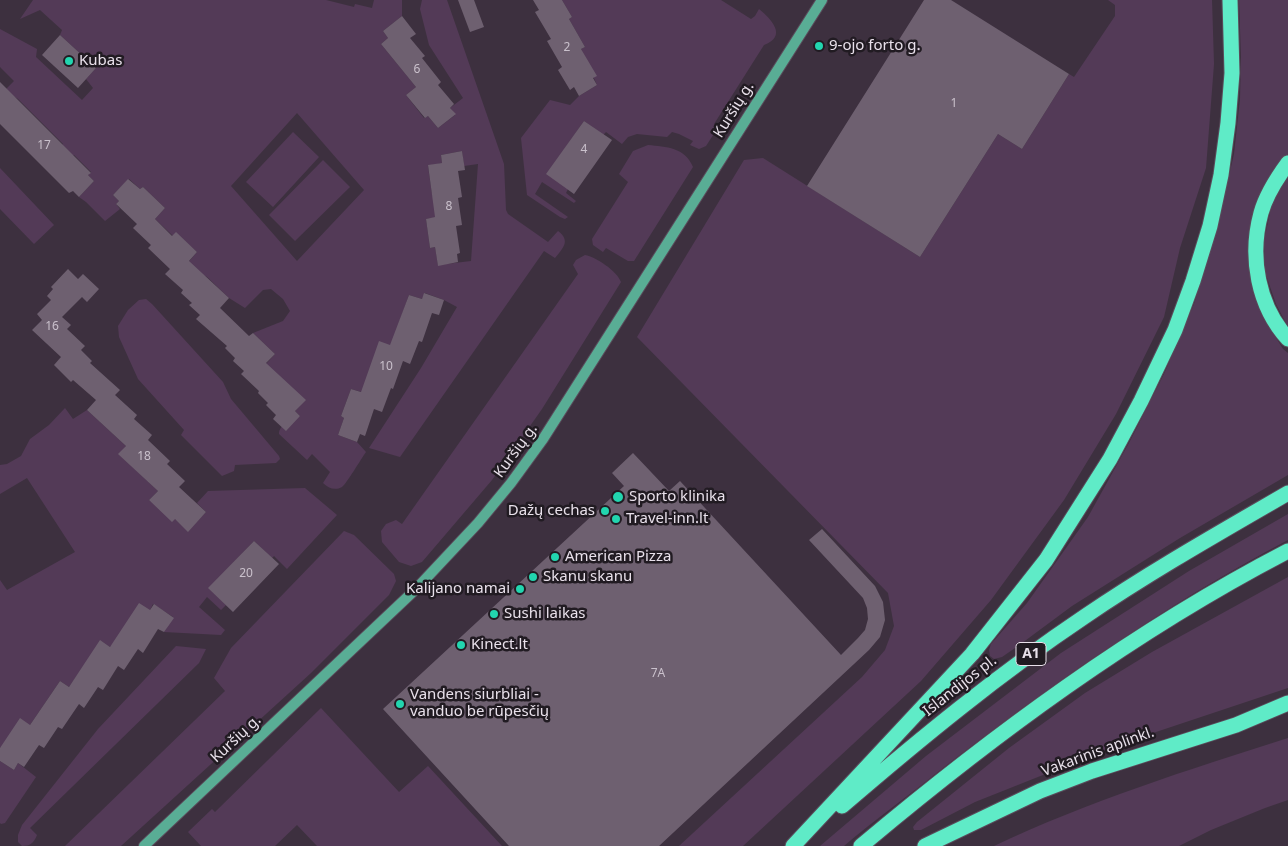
<!DOCTYPE html>
<html>
<head>
<meta charset="utf-8">
<style>
  body { margin:0 }
  canvas { display:block; background:#3d303f }
</style>
</head>
<body>
<canvas width="1288" height="846"></canvas>
<script>
const c = document.querySelector('canvas').getContext('2d');
c.lineJoin = 'round';
function fill(path, color) { c.fillStyle = color; c.fill(path, 'evenodd'); }
function strokePath(path, color, width, dash) { c.strokeStyle = color; c.lineWidth = width; c.lineCap = dash ? 'butt' : 'round'; c.setLineDash(dash || []); c.stroke(path); }
function write(font, color, halo, rows, align = 'center') {
  c.font = font + ' "Noto Sans",sans-serif'; c.lineWidth = 5; c.setLineDash([]); c.textBaseline = 'middle'; c.strokeStyle = halo; c.fillStyle = color; for (const [text, x, y, turn = 0] of rows) {
    c.save(); c.translate(x, y); c.rotate((+turn || 0) * Math.PI / 180); c.textAlign = isNaN(turn) ? turn : align; if (halo) c.strokeText(text, 0, 0); c.fillText(text, 0, 0); c.restore();
  }
}
fill(new Path2D(`
  M33,0H326L354,7L355,4L372,8L374,0H402V16L383,31L388,38L381,44L416,87L406,95L424,118L428,116L438,128L455,115L450,108L463,98L429,45L420,9L422,0H447L504,164L506,210L508,214L548,242L558,231C571,241 563,248 555,258L544,251L400,457L369,448L421,368L457,307L444,300L425,293L422,299L409,295L399,323L401,325L365,393L351,389L341,416L344,418L338,435L357,442L366,452C361,459 347,483 342,487C335,491 328,488 323,483L330,472L312,454L307,460L279,434C279,424 292,420 300,416L295,411L305,400L264,366L275,354L253,333L283,321L290,311L283,299L271,289L263,290L245,308L229,298L207,277L186,265L197,252L176,233L173,236L155,219L165,208L143,187L140,189L129,179L113,195L119,201L116,204L120,209L105,221L86,202L79,197L94,181L88,175L91,172L74,155L71,157L60,147L63,144L18,99L4,91L14,81L0,67V29L37,49L36,57L82,100L93,88L86,79L96,68L60,35L62,30L40,10L20,19ZM297,113L364,190L297,261L231,186ZM462,151L464,166L478,164L471,261L438,265L435,247L430,248L426,219L440,217L432,194L428,166L442,163L441,155Z
  M562,0H721L751,19L755,16L759,9C771,19 788,36 764,45L714,124L717,129L706,146L699,149L690,145L693,141L679,134L672,132L667,137L637,134L628,137L622,144L606,132L603,135L584,121L547,174L568,189L566,193L576,201L574,203L542,182L535,194L568,217L565,219L560,217L527,195L521,138L550,100L570,105L579,96L597,85L581,49L585,47L569,19L572,17Z
  M1108,0H1212L1214,64L1206,168L1180,248L1164,317L1116,414L1064,500L991,600L921,681L743,846H679L862,677L885,650L894,626L888,593L637,337L744,160L763,158L920,257L998,134L1022,149L1069,74L1074,77L1115,16V5Z
  M1239,0H1288V154L1260,196L1249,235L1252,282L1262,315L1283,349L1288,353V475L1180,538L1072,606L1018,646L1002,657L994,659L990,656L989,650L991,644L1027,603L1088,517L1130,441L1164,374L1194,304L1217,228L1234,154L1240,99L1241,57Z
  M293,132L319,157L273,207L246,182Z
  M648,145C666,147 685,147 693,167L634,261H628L606,248L603,252L593,245L592,239L628,182L619,174L633,151Z
  M323,160L350,187L295,241L269,215Z
  M0,168L54,225L34,244L0,209Z
  M1288,177V327L1276,304L1265,272L1264,241L1272,203Z
  M585,255C596,257 617,271 621,282L542,409L492,480L422,562L411,566L399,562L382,542L381,531L386,524L396,520L402,524L578,274L573,265L576,260Z
  M146,299L152,304L223,382L231,399L279,456L280,459L276,463L235,465L234,471L222,476L181,435L184,430L138,379L119,337L118,326L128,310L139,300Z
  M65,408L73,419L87,410L126,446L119,454L158,491L149,500L175,519L188,531L206,512L197,503L208,491L305,488L337,515L287,569L274,556L272,558L254,541L209,588L226,605L221,610L207,597L199,607L225,630L221,635L164,632L173,617L153,604L150,610L110,647L101,641L69,687L60,681L30,725L0,748V580L7,590L75,552L27,478L0,494V465L7,464L21,456L30,439L49,425Z
  M1288,514V540C1163,606 1045,688 934,775C904,799 873,821 844,846H820L926,756L1061,653L1189,571Z
  M344,531L354,535L394,574L396,581L389,595L311,673L121,846H65L225,691L214,678L231,648Z
  M1288,577V688L1126,742L975,802L921,830H914L913,827L917,822L1009,748L1085,693L1152,652Z
  M176,646L206,649L199,663L30,828L37,835C34,843 30,846 22,846L18,842V835L22,825L98,729Z
  M321,708L399,792L428,766L502,846H317L297,825L275,846H201L188,832L212,809L215,812Z
  M1288,738V800L1265,808L1211,830L1179,846H994C1089,801 1188,770 1288,738Z
  M0,761L14,770L18,763L36,777L5,823L1,824L0,823Z`), '#533a57');
fill(new Path2D(`
  M458,0H474L484,27L470,32Z
  M533,0H562L572,17L569,19L585,47L581,49L597,76L593,78L597,85L579,96L574,87L570,90L558,70L562,67L547,41L551,39L535,12L539,10Z
  M924,0H951L1069,74L1022,149L998,134L920,257L807,186Z
  M402,16L416,34L410,38L425,56L422,58L441,82L438,85L454,104L450,108L456,114L438,128L428,116L425,118L406,95L416,87L381,44L388,38L383,31Z
  M60,35L96,68L78,88L42,55Z
  M0,82L91,173L88,175L94,181L79,197L73,191L69,193L0,124Z
  M584,121L612,140L574,194L546,174Z
  M462,151L465,170L458,171L462,197L458,198L462,225L456,226L460,253L457,254L458,262L438,266L435,247L430,248L426,219L435,217L428,165L442,163L441,155Z
  M128,179L140,189L143,187L165,208L155,219L172,236L176,232L197,252L189,261L229,298L220,308L249,336L253,333L275,354L266,363L306,400L295,411L300,416L286,431L273,419L276,415L266,405L268,403L258,393L259,391L241,374L244,371L233,361L235,358L225,348L227,346L196,319L200,315L189,305L192,303L181,293L183,290L165,274L170,269L148,248L151,245L133,228L137,224L116,204L119,201L113,195Z
  M68,269L78,279L83,274L99,289L87,302L82,297L62,317L71,325L67,329L85,346L81,350L92,361L90,363L120,390L115,395L137,415L134,419L152,435L148,440L170,461L167,464L185,481L179,487L206,512L188,532L175,519L172,522L149,500L158,491L118,454L126,446L87,410L96,400L73,380L71,382L54,365L61,357L32,330L42,320L37,314L51,300L47,296L53,289L51,287Z
  M424,293L444,300L439,315L432,313L422,342L419,341L410,364L403,361L393,389L391,388L382,412L374,409L365,436L360,434L357,442L338,435L344,418L341,416L351,389L361,392L379,341L390,345L409,295L422,299Z
  M633,453L669,491L680,481L841,655L858,638L865,630L868,619L867,608L863,598L809,540L822,529L875,586L883,602L885,620L880,637L869,650L659,846H509L383,709L624,486L612,473Z
  M254,541L279,564L233,612L208,588Z
  M139,603L150,610L154,604L174,618L164,632L158,629L143,653L138,649L124,670L118,666L103,690L98,687L84,708L79,704L62,729L58,727L44,748L39,745L24,767L18,763L14,770L0,761V748L20,718L30,725L60,681L69,687L100,640L110,647Z`), '#6e6070');
const secondary = new Path2D(`
  M144,846L417,588L478,523L511,483L543,439L822,0`);
const highway = new Path2D(`
  M1288,163C1277,178 1266,195 1261,213C1249,257 1258,306 1288,339
  M842,806C920,739 999,674 1084,617C1150,572 1219,533 1288,493
  M793,846L972,654L1046,560L1110,459L1141,401L1175,330L1193,281L1210,226L1221,175L1228,123L1232,73L1230,0
  M861,846C993,735 1134,631 1288,551
  M925,846L1040,791L1092,771L1236,725L1288,703`);
strokePath(secondary, '#594c5b', 12);
strokePath(highway, '#594c5b', 17);
strokePath(secondary, '#59ad95', 10);
strokePath(highway, '#5febc7', 15);
for (const [x, y, r, color] of [
  [819,46,5,"#22d5af"],
  [69,61,5,"#22d5af"],
  [618,497,6,"#22d5af"],
  [605,511,5,"#22d5af"],
  [616,519,5,"#22d5af"],
  [555,557,5,"#22d5af"],
  [533,577,5,"#22d5af"],
  [520,589,5,"#22d5af"],
  [494,614,5,"#22d5af"],
  [461,645,5,"#22d5af"],
  [400,704,5,"#22d5af"]
]) { const dot = new Path2D(); dot.arc(x, y, r, 0, 2 * Math.PI); c.fillStyle = color; c.fill(dot); strokePath(dot, '#211b22', 2); }
write('12px', '#cac1cc', null, [
  ["2",567,48],
  ["6",417,70],
  ["1",954,104],
  ["17",44,146],
  ["4",584,150],
  ["8",449,207],
  ["16",52,327],
  ["10",386,367],
  ["18",144,457],
  ["20",246,574],
  ["7A",658,674]
]);
for (const [x, y, w] of [
  [1031,654,30]
]) { const box = new Path2D(); box.roundRect(x - w / 2, y - 11.5, w, 23, 4); c.fillStyle = '#211b22'; c.fill(box); strokePath(box, '#e9e1eb', 1); }
write('bold 14px', '#e9e1eb', null, [
  ["A1",1031,654]
]);
write('15px', '#e9e1eb', '#211b22', [
  ["9-ojo forto g.",829,46],
  ["Kubas",79,61],
  ["Sporto klinika",629,497],
  ["Dažų cechas",595,511,"right"],
  ["Travel-inn.lt",626,519],
  ["American Pizza",565,557],
  ["Skanu skanu",543,577],
  ["Kalijano namai",510,589,"right"],
  ["Sushi laikas",504,614],
  ["Kinect.lt",471,645],
  ["Vandens siurbliai -",410,695],
  ["vanduo be rūpesčių",410,712]
], 'left');
write('15px', '#e9e1eb', '#211b22', [
  ["Kuršių g.",734,110,-58],
  ["Kuršių g.",516,451,-54],
  ["Islandijos pl.",960,686,-38],
  ["Kuršių g.",236,739,-43],
  ["Vakarinis aplinkl.",1098,752,-20]
]);
</script>
</body>
</html>
